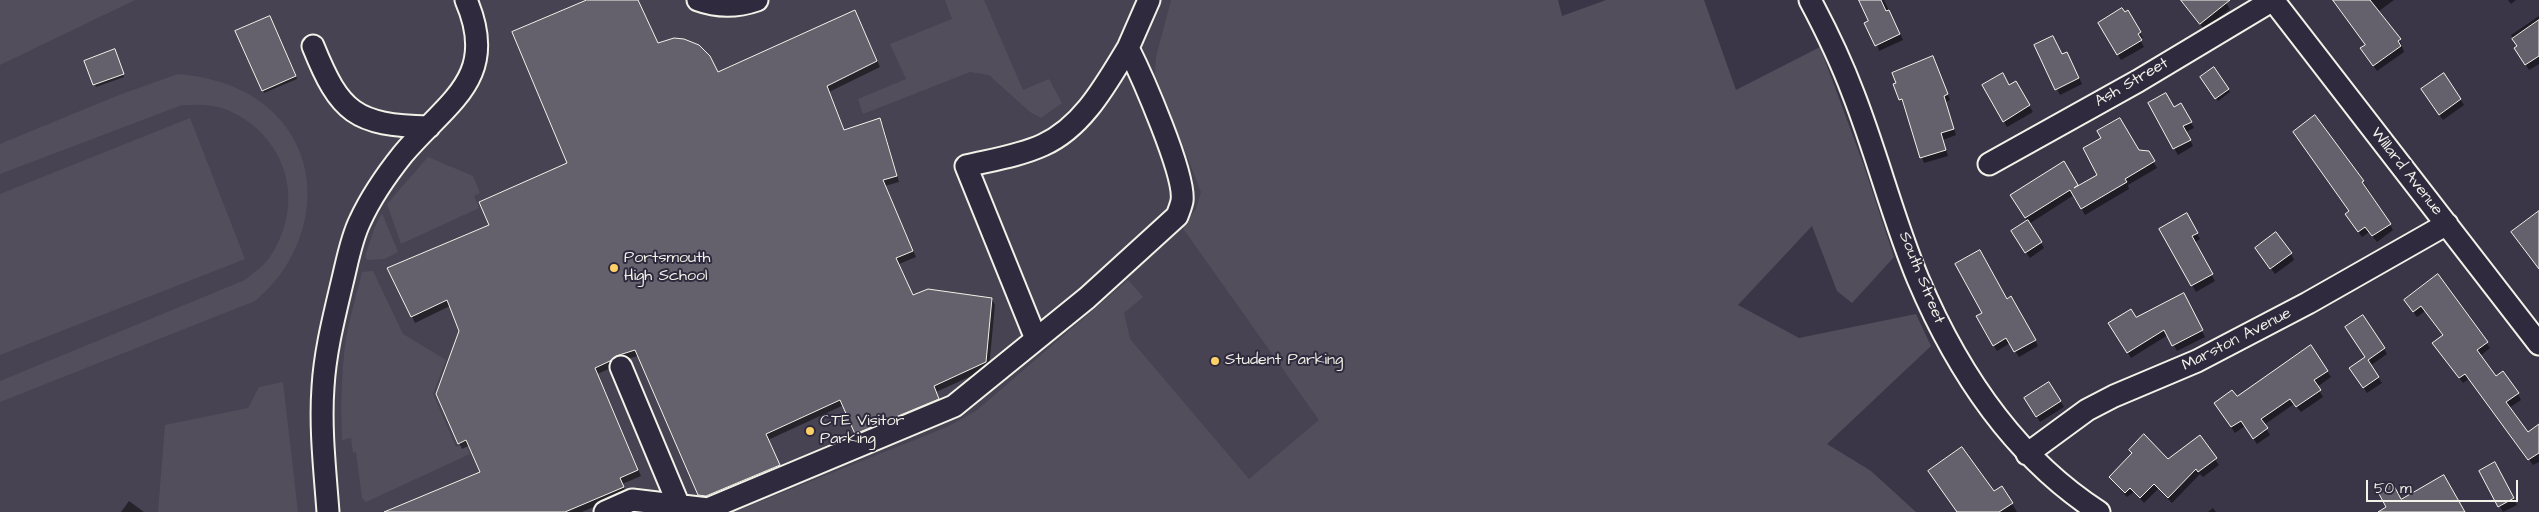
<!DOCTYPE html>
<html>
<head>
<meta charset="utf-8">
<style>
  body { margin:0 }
  #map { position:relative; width:2539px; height:512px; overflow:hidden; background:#3b3647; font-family:"Architects Daughter",sans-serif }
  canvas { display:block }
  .scale { position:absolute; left:2366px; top:480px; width:152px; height:22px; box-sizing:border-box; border:2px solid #f4f1e8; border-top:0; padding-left:6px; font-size:15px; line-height:18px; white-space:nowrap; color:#f4f1e8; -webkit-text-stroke:4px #2f2a3d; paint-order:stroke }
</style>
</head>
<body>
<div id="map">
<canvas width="2539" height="512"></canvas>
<div class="scale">50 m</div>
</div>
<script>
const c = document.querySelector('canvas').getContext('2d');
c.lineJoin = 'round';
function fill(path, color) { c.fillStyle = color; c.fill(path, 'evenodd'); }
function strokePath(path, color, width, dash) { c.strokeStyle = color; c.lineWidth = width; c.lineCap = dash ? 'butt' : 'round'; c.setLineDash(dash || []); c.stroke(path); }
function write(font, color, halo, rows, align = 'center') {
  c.font = font + ' "Architects Daughter",sans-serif'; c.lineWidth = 4; c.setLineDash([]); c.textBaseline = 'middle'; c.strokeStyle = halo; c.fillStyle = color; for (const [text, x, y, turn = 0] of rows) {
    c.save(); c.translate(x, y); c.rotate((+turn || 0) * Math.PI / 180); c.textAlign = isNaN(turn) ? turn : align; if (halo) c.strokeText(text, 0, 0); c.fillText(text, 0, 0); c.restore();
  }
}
fill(new Path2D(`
  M0,0H1181L1333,419L1247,490L979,417L787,512H0Z`), '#484352');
fill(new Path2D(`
  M0,0H135L0,65Z
  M945,0H984L1023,90L1049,79L1062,103L1041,118L1030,112L989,75L970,72L863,114L858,99L906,79L890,44L952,19Z
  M1171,0H1558L1562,16L1606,0H1704L1736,90L1820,47L1863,163L1894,257L1852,303L1837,291L1812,226L1738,305L1799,338L1916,314L1931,346L1827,444L1871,471L1916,512H734L947,427L976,411L1128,280L1143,297L1124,313L1130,339L1249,479L1319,420L1182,227L1196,209L1201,192L1155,74L1156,57Z
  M178,74C210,77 240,85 266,106C330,159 315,252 255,301L0,402V381L245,280C253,273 264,266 270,257C299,213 294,161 254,126C243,117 227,108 213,106C203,104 192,105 182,105L0,174V144L119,95Z
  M190,118L245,259L0,355V194Z
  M428,157L473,176L480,193L474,196L479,208L401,244L387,204Z
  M382,213L398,252L384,259L368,260L365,257L374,229Z
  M373,271L403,334L446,360L433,394L456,447L465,443L470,454L366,502L362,498L356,452L353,453L351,438L342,440C341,406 341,373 346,339C350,316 357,294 362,272Z
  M283,382L298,512H158L165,425L248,408L259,387Z`), '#534e5c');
fill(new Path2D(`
  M590,0H638L658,45L718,73L858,18L880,67L829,92L844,131L879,120L883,125L899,182L885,186L916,257L899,264L913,297L992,299L995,305L989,368L936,392L942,405L860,439L844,405L768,440L782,472L703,501L638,356L619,361L614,367L597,374L641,476L622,484L627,493L582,512H387L482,472L470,445L462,449L459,443L461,331L450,306L415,323L389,268L490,225L568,164Z
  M1872,0H1884L1903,40L1879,51L1870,22Z
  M2186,0H2224L2230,9L2204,29L2187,8L2183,2Z
  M2344,0H2394L2379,11L2400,40L2404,52L2377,71L2365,54L2366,45Z
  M2508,0H2516L2511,4Z
  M2128,12L2143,38L2140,40L2144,47L2121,60L2099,24Z
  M2539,16V64L2529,70L2519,54L2518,47L2511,35Z
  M271,20L297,79L264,93L237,31Z
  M2036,46L2070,59L2082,84L2060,95Z
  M116,53L124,77L96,87L86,61Z
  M1936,64L1950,100L1946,102L1956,135L1943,140L1948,156L1924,163L1901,99Z
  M2214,69L2230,92L2218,101L2202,77Z
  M2015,83L2033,112L2007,127L1984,86H2009Z
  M2426,96L2460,99L2464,105L2443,120Z
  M2149,103L2173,109L2181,105L2194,128L2186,132L2193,146L2178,155Z
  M2298,138L2363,181L2393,230L2377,242L2369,232L2362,237L2350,220V212Z
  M2138,151L2148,153L2157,168L2128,185L2129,189L2085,215L2074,195L2029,224L2044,248L2030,258L2016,238L2028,222L2012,196L2063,163L2077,187Z
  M2186,215L2200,239L2194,243L2215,281L2196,292L2161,229Z
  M2260,254H2291L2294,260L2275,274Z
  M2438,276L2490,348L2480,356L2495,378L2518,394L2521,400L2509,408L2528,434L2539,426V462L2533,465L2469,379L2463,383L2437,349L2444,336L2425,311L2417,317L2409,306Z
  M2011,298L2038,346L2019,357L2010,343L1997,351L1978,317Z
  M2186,300L2205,337L2177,351L2168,335L2131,358L2110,323L2136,319Z
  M2384,348L2387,354L2370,366L2382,383L2367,393L2351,368Z
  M2327,371L2331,377L2317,387L2323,397L2301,412L2294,404L2264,425L2270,435L2257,444L2245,426L2235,433L2219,409L2236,398Z
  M2049,384L2064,407L2040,422L2026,398Z
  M2199,437L2219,465L2203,477L2200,474L2172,503L2158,489L2144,503L2134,492L2127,497L2110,477L2133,454L2130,450L2168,461Z
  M2495,464L2517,505L2503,512L2481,471Z
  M2002,488L2017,512H1957L1994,493Z
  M129,501L144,512H121Z
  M2213,508L2216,512H2208Z`), '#0007');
const building = new Path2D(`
  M587,0H638L658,43L674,38L684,39L699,45L710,56L718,72L855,10L877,61L827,86L844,130L880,118L897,176L883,180L913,251L896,258L913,295L928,289L992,298L986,362L934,386L939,399L855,434L840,400L766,434L780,465L706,496L698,495L635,350L616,356L610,361L595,368L638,470L620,478L624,487L565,512H384L480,472L466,440L458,444L436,394L459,331L447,300L411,317L387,268L489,225L479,202L567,163L512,32Z
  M1859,0H1881L1886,11L1889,10L1900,34L1875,46L1864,23L1868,21Z
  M2181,0H2230L2200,24Z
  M2333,0H2370L2401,39L2398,41L2401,46L2373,66L2360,48L2365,45Z
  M2122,8L2125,12L2128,10L2141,32L2138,34L2142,40L2117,55L2098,23Z
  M270,16L296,76L262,91L235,31Z
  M2539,20V56L2525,65L2514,48L2517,46L2512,39Z
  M2053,36L2062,54L2067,52L2079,78L2055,90L2034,45Z
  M115,49L124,74L93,85L84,61Z
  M1933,56L1948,94L1944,96L1954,129L1941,133L1946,150L1920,158L1902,99L1899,100L1893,84L1896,83L1892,73Z
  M2214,67L2229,89L2215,99L2200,77Z
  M2003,73L2009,85L2016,81L2030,105L2003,122L1982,85Z
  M2444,73L2461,99L2439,115L2421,89Z
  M2166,93L2174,107L2181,103L2192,122L2183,126L2191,140L2173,149L2148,103Z
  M2315,115L2364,181L2362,182L2391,224L2372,236L2365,227L2358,232L2345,214L2349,211L2293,132Z
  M2120,118L2139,150L2149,151L2155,161L2125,179L2127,182L2081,209L2070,190L2025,218L2010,195L2064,161L2078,185L2074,188L2097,175L2083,148L2101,138L2097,131Z
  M2539,211V269L2511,232Z
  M2187,213L2198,233L2192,236L2213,274L2191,286L2159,229Z
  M2028,220L2042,242L2025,253L2011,231Z
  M2276,232L2292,253L2270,269L2255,248Z
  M1980,250L2007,299L2011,296L2036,340L2014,352L2006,338L1993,346L1976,316L1982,313L1955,264Z
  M2438,274L2488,342L2477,350L2496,376L2503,371L2519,393L2506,402L2528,432L2539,424V453L2528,460L2465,374L2459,378L2432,343L2443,335L2421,306L2413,312L2404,300Z
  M2184,293L2203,330L2172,346L2164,330L2127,353L2108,323L2131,309L2136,317Z
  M2363,315L2385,348L2368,360L2379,377L2363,388L2349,368L2365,357L2345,327Z
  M2311,345L2328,371L2314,380L2321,390L2296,407L2290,399L2261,419L2268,428L2253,439L2241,421L2231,427L2214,403L2232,390L2237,396Z
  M2049,382L2061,401L2036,417L2024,398Z
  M2144,434L2168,459L2200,435L2217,458L2198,472L2196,469L2168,498L2154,484L2140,498L2130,488L2125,493L2109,477L2132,453L2129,450Z
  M1962,447L1994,491L2002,486L2013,503L1999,512H1957L1928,471Z
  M2495,462L2514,498L2498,507L2479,471Z
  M2444,475L2465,512H2378L2386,507L2378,492L2393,484L2401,499Z`);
fill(building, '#65616c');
strokePath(building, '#f4f1e8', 1);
const minor = new Path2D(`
  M698,0C717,7 737,7 757,0
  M1810,0C1826,30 1841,61 1853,93C1877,154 1893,219 1918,279C1957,371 2014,457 2099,512
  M2273,0L2539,344
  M313,46C340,113 355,125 429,127
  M1989,164L2138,81L2273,0
  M1036,339L966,166C991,160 1019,156 1043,145C1083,127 1106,84 1128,48
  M621,367L680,508
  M2027,454L2087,410L2114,396L2197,361L2308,303L2447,224
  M328,512C325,471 320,428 323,387C325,352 334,317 342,283C347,263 351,239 360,221C371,197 387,174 403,154C447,102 500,78 466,0
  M605,512L632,500L708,509L954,406L1087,298L1177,216C1179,211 1181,206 1182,201C1186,175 1141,74 1128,48L1149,0`);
strokePath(minor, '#f4f1e8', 25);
strokePath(minor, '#2f2a3d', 21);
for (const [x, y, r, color] of [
  [614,268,5,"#ffd166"],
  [1215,361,5,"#ffd166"],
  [810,431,5,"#ffd166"]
]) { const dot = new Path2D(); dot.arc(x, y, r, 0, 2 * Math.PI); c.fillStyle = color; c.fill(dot); strokePath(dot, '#2f2a3d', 2); }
write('16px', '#f4f1e8', '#2f2a3d', [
  ["Ash Street",2132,83,-30],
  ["Willard Avenue",2406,172,52],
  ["South Street",1921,278,68],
  ["Marston Avenue",2237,340,-27]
]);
write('16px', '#f4f1e8', '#2f2a3d', [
  ["Portsmouth",624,259],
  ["High School",624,277],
  ["Student Parking",1225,361],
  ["CTE Visitor",820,422],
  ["Parking",820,440]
], 'left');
</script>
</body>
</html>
